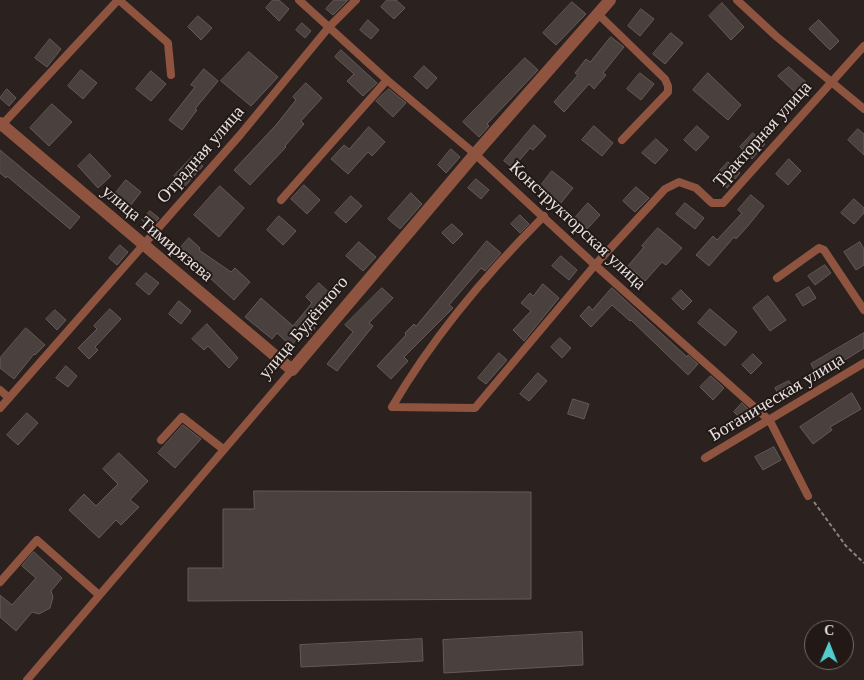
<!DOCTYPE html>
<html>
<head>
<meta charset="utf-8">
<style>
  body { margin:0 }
  #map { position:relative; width:864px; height:680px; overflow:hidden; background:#2b221f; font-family:Georgia,serif }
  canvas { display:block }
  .north { position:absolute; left:804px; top:620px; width:50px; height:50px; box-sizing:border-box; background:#221916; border:1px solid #706966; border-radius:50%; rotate:1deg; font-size:14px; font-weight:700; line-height:20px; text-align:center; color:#e6e0de }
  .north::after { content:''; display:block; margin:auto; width:18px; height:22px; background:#52cdcf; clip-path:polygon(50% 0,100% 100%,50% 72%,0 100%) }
</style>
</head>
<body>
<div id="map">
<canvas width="864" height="680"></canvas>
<div class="north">С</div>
</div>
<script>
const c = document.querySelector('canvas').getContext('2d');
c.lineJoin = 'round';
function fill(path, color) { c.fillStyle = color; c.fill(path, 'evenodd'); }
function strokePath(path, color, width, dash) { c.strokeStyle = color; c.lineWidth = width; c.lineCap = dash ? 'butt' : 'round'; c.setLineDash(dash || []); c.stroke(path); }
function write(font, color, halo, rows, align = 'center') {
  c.font = font + ' Georgia,serif'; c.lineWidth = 4; c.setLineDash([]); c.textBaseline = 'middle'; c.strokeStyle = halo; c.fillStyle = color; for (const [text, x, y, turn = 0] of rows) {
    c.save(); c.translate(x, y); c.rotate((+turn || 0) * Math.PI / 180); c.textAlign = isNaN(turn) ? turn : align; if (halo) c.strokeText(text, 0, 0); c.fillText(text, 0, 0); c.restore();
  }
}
const building = new Path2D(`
  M273,0H279L289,9L279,21L266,8Z
  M334,0H348L333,15L326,9Z
  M387,0H396L405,8L394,19L381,7Z
  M572,2L586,14L556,45L543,33Z
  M722,3L744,27L731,40L709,16Z
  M641,9L654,19L640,36L628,26Z
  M198,16L212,28L201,40L188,27Z
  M368,20L379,30L371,39L360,30Z
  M819,20L839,41L830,50L809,29Z
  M302,23L311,31L305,38L296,30Z
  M671,33L683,43L665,64L653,54Z
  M611,37L624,47L603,73L606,75L594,89L589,84L564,112L554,102L578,75L575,73L586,59L590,62Z
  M50,39L61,49L47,67L35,58Z
  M341,50L377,83L363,96L347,81L354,74L335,57Z
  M249,52L278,77L251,106L221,81Z
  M525,58L538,70L487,124L489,126L479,137L463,122Z
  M424,66L437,78L427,89L414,77Z
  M789,67L808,84L798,95L778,76Z
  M204,69L218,81L195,109L197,110L182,130L169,120L195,87L191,85Z
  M81,70L97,83L83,99L68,86Z
  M151,71L166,84L151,101L136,89Z
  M640,73L654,84L641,100L627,89Z
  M708,73L741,105L728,120L693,90Z
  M306,83L322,98L301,121L304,124L285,146L286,147L250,185L234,170L276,125L296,100L293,97Z
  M7,89L16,98L9,106L0,98Z
  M389,89L406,103L393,117L376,101Z
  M52,104L72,122L49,146L30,128Z
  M534,125L546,136L533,150L530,148L513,168L504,161Z
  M594,126L613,143L602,156L582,140Z
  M697,126L709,137L696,151L684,140Z
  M369,127L385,142L372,156L368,152L348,174L331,159L344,145L349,149Z
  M858,129L864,134V155L848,140Z
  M753,133L765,144L752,159L740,147Z
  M656,139L668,150L655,164L642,153Z
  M451,149L460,157L446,173L438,165Z
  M0,150L80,217L70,229L7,176L6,178L0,173Z
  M90,154L111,176L98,188L78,166Z
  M193,156L203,166L185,186L174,176Z
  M789,159L801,171L788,185L776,174Z
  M728,162L740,173L727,188L715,176Z
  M552,171L573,188L560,204L539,188Z
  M476,179L489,190L481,199L468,188Z
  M126,180L141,192L127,210L111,199Z
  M304,185L320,200L307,214L291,199Z
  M220,186L244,208L219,237L194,215Z
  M636,187L649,198L635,212L623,201Z
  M411,193L422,204L400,229L388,219Z
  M751,195L764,206L747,227L736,239L734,237L709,266L696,255L713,236L717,240L742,213L738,210Z
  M351,196L362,206L346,223L335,213Z
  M854,199L864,208V213L854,224L841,213Z
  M588,203L600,215L587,229L575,218Z
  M685,203L704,218L695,229L676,214Z
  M150,211L159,218L151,227L142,220Z
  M520,215L529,224L520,233L511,224Z
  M279,216L296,231L283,245L267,230Z
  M452,224L463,234L453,244L442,233Z
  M658,228L682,248L666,265L662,262L645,281L628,266L644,247L642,246Z
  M189,238L200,248L199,250L231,272L235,268L250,282L234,300L211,279L201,274L176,253Z
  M487,241L501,253L485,271L481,268L449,305L453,308L404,357L408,361L391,379L377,366L406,335L405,333L414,324L416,326Z
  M359,242L376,257L363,271L346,256Z
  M860,242L864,249V265L856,270L844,252Z
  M120,245L128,252L117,265L109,258Z
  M561,256L577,270L569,280L552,266Z
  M825,265L831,273L815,285L808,276Z
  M146,273L159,283L149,295L136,284Z
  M319,283L335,298L311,325L315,328L308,338L302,333L291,346L277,333L272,339L245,317L261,298L293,326L312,303L306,297Z
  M543,284L559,298L524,341L513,330L531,311L521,303L530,293L533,296Z
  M809,287L816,298L803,306L796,295Z
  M382,288L393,298L369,323L373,326L337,371L327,364L353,332L345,325Z
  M612,288L687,357L688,355L698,364L688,375L631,320L630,321L612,305L591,327L580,316L589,306L592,310Z
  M681,290L692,301L683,310L672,299Z
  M768,296L786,320L770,331L753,308Z
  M179,301L191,311L181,324L169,314Z
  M110,309L121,319L95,347L98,350L89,359L78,348L97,329L94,326Z
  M710,309L737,332L725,346L698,323Z
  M55,310L66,320L57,330L46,319Z
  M207,324L238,358L229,368L208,346L204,350L192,339Z
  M26,328L45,345L35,355L34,354L14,379L0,368V358Z
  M864,333V348L818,377L811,364Z
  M560,338L571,348L562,358L551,347Z
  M499,353L507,360L486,384L478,378Z
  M753,354L762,363L751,374L742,365Z
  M66,366L77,376L68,387L56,378Z
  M538,373L547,381L529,401L520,394Z
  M711,376L724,388L713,400L700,387Z
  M789,381L795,391L781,399L775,388Z
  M852,393L861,409L830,427L832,430L813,444L800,427Z
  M573,399L589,404L584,419L568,414Z
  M742,403L753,414L745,423L734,412Z
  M27,413L38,423L18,445L7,435Z
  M183,425L201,439L175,468L158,453Z
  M774,447L781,460L763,470L755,457Z
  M119,453L148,481L130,500L139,507L121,525L116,520L99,538L69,510L84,494L96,506L118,484L103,469Z
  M254,491L531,492V599L188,601V568H223V509H254Z
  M34,552L62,578L51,591L53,597L50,608L39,614L32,612L16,631L0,617V595L12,605L36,578L22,566Z
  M582,632L583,665L444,673L443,640Z
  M422,639L423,661L301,667L300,645Z`);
fill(building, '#4a403d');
strokePath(building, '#655a57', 1);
strokePath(new Path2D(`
  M814,502L846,546L864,563`), '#8c8482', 2, [4, 2.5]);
strokePath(new Path2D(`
  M119,0L168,43L171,75
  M299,0L387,80L475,154L595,265L770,421L808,496
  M737,0L777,37L864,109
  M598,14L665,79L668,86V92L622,140
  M0,127L118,0
  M281,200L387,80
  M544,216C487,273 433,337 392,407L475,408L595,265L665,189L679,182L696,188L712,203H723L864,46
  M777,278L819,248L824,250L864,310
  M0,390L9,398
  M0,408L240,135L329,27L356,0
  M161,440L182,417L223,449
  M705,458L864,363
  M0,582L37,540L99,595
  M27,680L292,370`), '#8f5440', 8);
strokePath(new Path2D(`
  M0,123L292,370L475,154L610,0`), '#8f5440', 12);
write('18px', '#e6e0de', '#221916', [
  ["Тракторная улица",763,135,-48],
  ["Отрадная улица",201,155,-49],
  ["Конструкторская улица",577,226,43],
  ["улица Тимирязева",157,234,40],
  ["улица Будённого",304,328,-50],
  ["Ботаническая улица",777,398,-31]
]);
</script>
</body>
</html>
